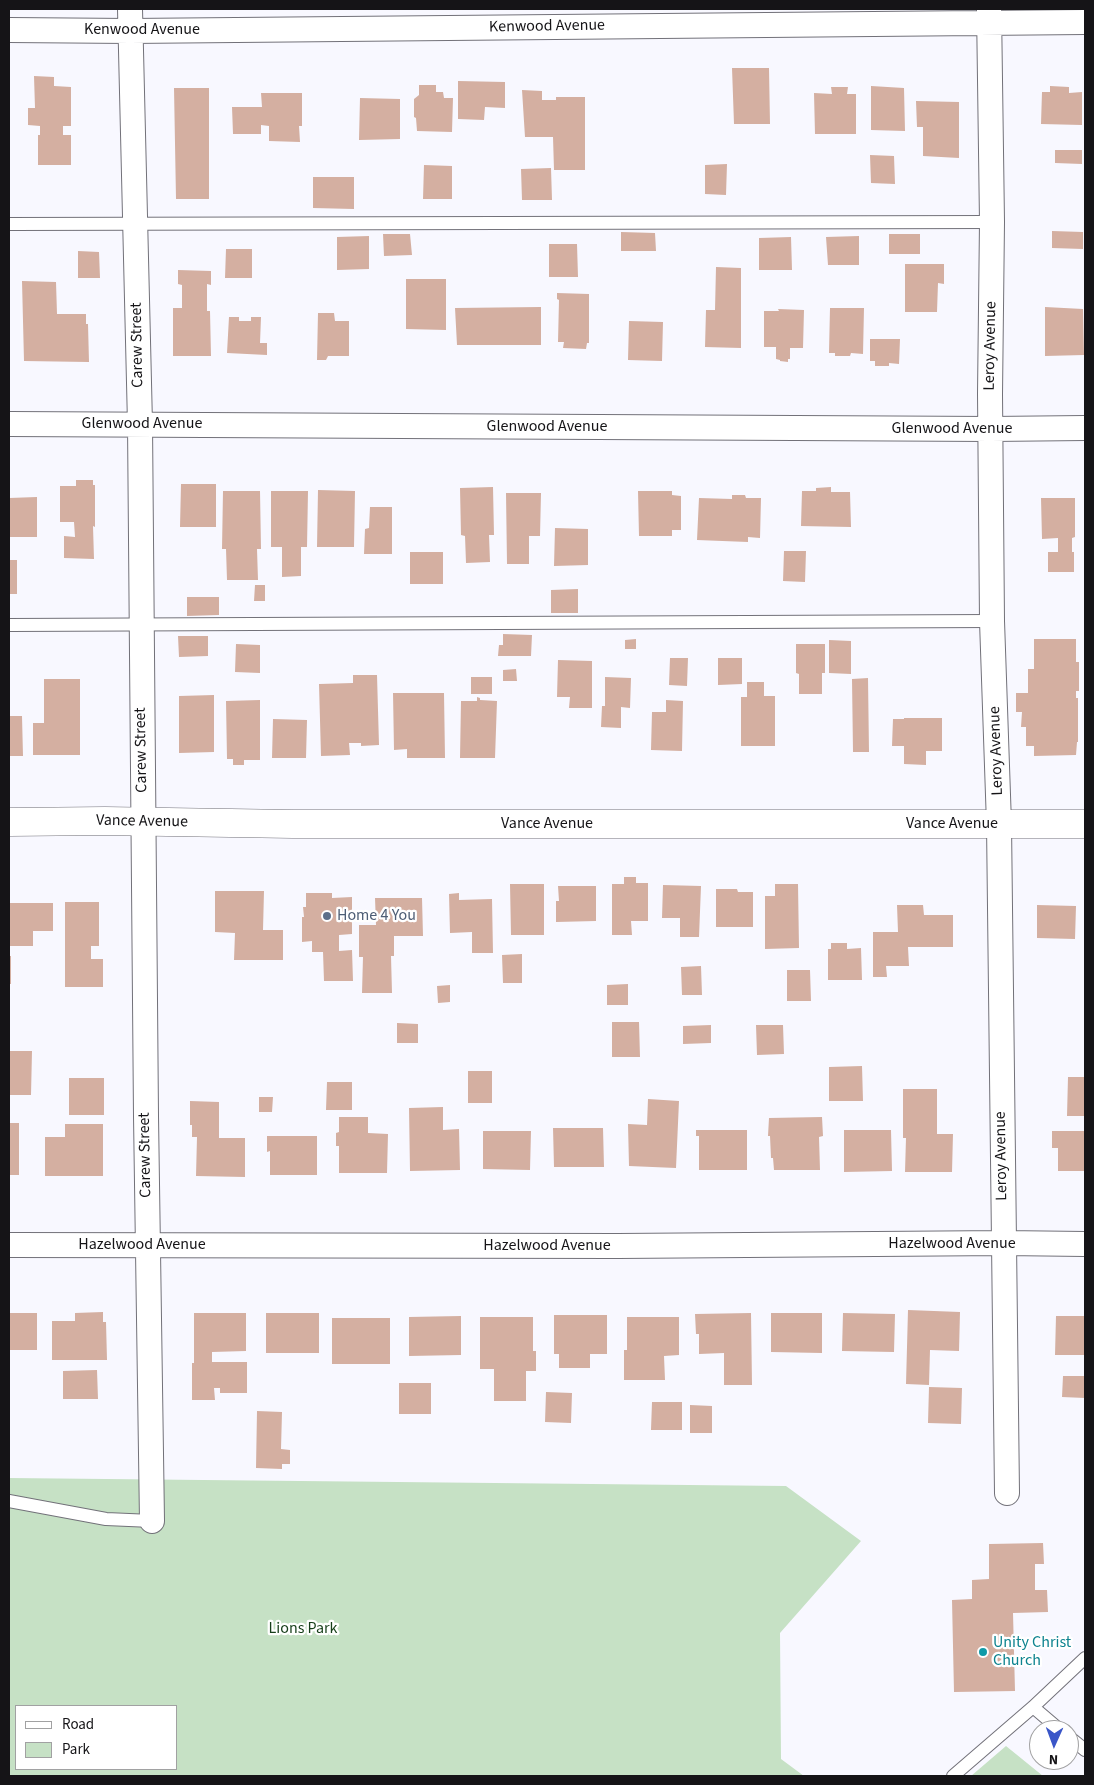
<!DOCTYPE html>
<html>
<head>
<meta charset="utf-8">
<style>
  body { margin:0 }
  #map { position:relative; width:1094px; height:1785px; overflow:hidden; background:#f8f8ff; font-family:"Source Sans 3",sans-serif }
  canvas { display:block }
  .frame { position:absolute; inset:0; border:10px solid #151417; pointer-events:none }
  .legend { position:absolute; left:15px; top:1705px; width:162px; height:65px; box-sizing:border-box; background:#fff; border:1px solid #a1a1a2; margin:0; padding:6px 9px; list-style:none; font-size:15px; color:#151417 }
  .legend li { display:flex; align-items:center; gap:10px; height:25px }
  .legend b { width:25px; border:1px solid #a1a1a2 }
  .north { position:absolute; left:1029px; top:1720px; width:50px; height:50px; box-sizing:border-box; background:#fff; border:1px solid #a1a1a2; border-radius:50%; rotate:182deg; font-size:14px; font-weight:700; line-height:20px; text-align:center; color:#151417 }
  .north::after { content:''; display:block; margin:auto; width:18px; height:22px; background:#3a56c8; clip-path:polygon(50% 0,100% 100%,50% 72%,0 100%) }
</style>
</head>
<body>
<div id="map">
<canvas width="1094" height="1785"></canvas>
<div class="frame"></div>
<ul class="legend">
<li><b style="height:6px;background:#fff"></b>Road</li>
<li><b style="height:14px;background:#c6e1c5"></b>Park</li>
</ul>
<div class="north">N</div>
</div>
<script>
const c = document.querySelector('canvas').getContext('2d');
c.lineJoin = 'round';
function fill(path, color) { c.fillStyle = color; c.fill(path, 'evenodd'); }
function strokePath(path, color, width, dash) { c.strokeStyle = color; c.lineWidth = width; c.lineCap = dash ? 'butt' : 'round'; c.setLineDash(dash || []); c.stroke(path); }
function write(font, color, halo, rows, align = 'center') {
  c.font = font + ' "Source Sans 3",sans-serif'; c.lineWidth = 4.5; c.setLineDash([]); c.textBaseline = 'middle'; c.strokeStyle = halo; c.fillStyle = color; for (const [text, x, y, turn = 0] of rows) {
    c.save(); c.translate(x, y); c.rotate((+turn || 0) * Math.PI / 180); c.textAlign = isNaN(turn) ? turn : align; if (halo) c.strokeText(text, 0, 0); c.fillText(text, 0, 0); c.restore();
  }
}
fill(new Path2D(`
  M9,1478L786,1486L861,1541L780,1633L781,1759L804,1776H9ZM16,1706H176V1769H16Z
  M1006,1746L1043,1776H971Z`), '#c6e1c5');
fill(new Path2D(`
  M732,68H769L770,124H734Z
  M34,76L54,77V86L71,87V126H63V135H71V165H38V135H40V126L28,125V108H35Z
  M458,81L505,82V108L485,107L484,120L458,119Z
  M419,85H436V92H443L444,98H453L452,132L417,131L416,118L414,117V99L419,95Z
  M871,86L904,88L905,131L871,130Z
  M1050,86L1069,87V93L1082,92V125L1041,124L1042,92H1050Z
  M831,87H848L847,94H856V134H815L814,93L832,94Z
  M174,88H209V199H176Z
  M522,90L542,91V100H556V97H585V170H554L553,137H525Z
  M261,93H302V126H299L300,142L269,141V126L261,125V134H233L232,107H262Z
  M360,98L400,99V139L359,140Z
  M916,101L959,102V158L923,156V127H917Z
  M1055,150H1082V164L1055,163Z
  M870,155L894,156L895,184L871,183Z
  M727,164L726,195L705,194V165Z
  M424,165L452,166V199H423Z
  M551,168L552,200H522L521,169Z
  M313,177H354V209L313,208Z
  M1052,231L1083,232V249L1052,248Z
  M621,232L655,233L656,251H621Z
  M383,234H410L412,255L384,256Z
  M889,234H920V254H889Z
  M369,236V269L337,270V237Z
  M859,236V265H828L826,237Z
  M791,237L792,270H759V238Z
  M549,244H577L578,277H549Z
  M226,249H252V278H225Z
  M78,251L99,252L100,278H78Z
  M905,264H944V284L938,283L937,312H905Z
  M716,267L741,268V348L705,347L706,310H715Z
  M178,270L211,271V285L207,284V311H210L211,356H173V308H182V285L178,284Z
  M406,279H446V330L406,329Z
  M22,281L56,282L57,314H86V324H88L89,362L24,361Z
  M557,293L589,294V343H587L586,349L563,348L564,342H558L559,300L557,299Z
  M541,307V345H457L455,308Z
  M1045,307L1083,309L1084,355L1045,356Z
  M830,308H864L863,354L851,353L850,356H835V353H829Z
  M778,309L804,310L803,348H790V359H788V362L780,361V360L776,359V347H764V311H779Z
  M318,313H334L335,321H349V356H328L326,360H317Z
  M229,317H239V321H251V317H261L260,343H267V355L227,353Z
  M629,321L663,322L662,361L628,360Z
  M870,339H900L899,364L889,363V366H875V361H870Z
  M76,480H93V485H95V527L93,526L94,559L64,558V536L75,537L74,522H60V486H76Z
  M181,484H216V527H180Z
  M493,487L494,535H489L490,562L466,563L465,536L461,535L460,488Z
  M831,487V492H850L851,527L801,526L802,491H816V488Z
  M318,490L355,491L354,547H317Z
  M223,491H260L261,549H257L258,580H227L226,549H222Z
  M271,491H308L307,547H301V576L282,577V547H271Z
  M638,491H672V495L681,496V530H672V536H639Z
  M506,493H541L540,536H529V564H507Z
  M732,495H745L746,498H761L760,538L748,537V542L697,540L699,498L732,499Z
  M37,497V537H9V498Z
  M1041,498H1075V537L1072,538V552H1074V572H1048V552H1058V538L1042,539Z
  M370,507H392V554H364L365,529L369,528Z
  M555,528L588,529V565L554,566Z
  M784,551H806L805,582L783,581Z
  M410,552H443V584H410Z
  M9,560H17V594H9Z
  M255,585H265V601H254Z
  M578,589V613H551V590Z
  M187,597H219V615L187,616Z
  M503,634L532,635L531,656H498L499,645H503Z
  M178,636H208V656L179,657Z
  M636,639V649H625V640Z
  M1034,639H1076V662H1079V691H1076V698H1078V742H1077L1076,755L1034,756V746H1026V727H1021L1022,712H1016V693H1028V669H1034Z
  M829,640L851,641V674L829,673Z
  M236,644L260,645V673L235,672Z
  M796,644H825V673H822V694H799V674L796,673Z
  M670,658H688L687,686L669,685Z
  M718,658H742V684L718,685Z
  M558,660L592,661V708H569L570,697H557Z
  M516,669L517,681H503V670Z
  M353,675H377L379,745L361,746V743H349L350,755L321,756L319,684L353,683Z
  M471,677H492V694H471Z
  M605,677L631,678L630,708L621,707V728L601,727L602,706H605Z
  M868,678L869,752H853L852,679Z
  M44,679H80V755H33V723H44Z
  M747,682H764V696H775V746H741V697H747Z
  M393,693H444L445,758H407V749L394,750Z
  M214,695V752L179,753V696Z
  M477,697L480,698V700L497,701L495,758H460L461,701H477Z
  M260,700V760H244V765H233V759H227L226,701Z
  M666,700L683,701L682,751L651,750L652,712H666Z
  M9,716H22L23,756H9Z
  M904,718H942V751H926V765L904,764V746H892L893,719H904Z
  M273,719L307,720L306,758H272Z
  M624,877H636V883H648V921H631L632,935H612V884H624Z
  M510,884H544V935H511Z
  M775,884H798L799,948L765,949V896H775Z
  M663,885L701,886L699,937H680V918H662Z
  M558,886H596V921L556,922V901H559Z
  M716,889H737L738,892H753V927H716Z
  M215,891H264L263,930H283V960H234L235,933L215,932Z
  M306,893H332V898L352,897V934L339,935V951L352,950L353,981H324L323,952H312V941L302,942V917H304L303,907H306Z
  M459,893V900L492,899L493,953H472V932L450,933L449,894Z
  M375,898H422L423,936H394V956H391L392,993H362L363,957H359V925H376Z
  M65,902H99V946H91V959H103V987H65Z
  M9,903H53V931H33V946H9Z
  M897,905H923L924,915H953V947H908L909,966H886L887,977H873V932H898Z
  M1037,905L1076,906L1075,939L1037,938Z
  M831,943H847V949L861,948L862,980H828V949H831Z
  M522,954V983H503L502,955Z
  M9,956H11V984H9Z
  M701,966L702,995H682L681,967Z
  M787,970H810L811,1001H787Z
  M628,984V1005H607V985Z
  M450,985V1002L438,1003L437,986Z
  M612,1022H639L640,1057H612Z
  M397,1023L418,1024V1043H397Z
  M711,1025V1043L683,1044V1026Z
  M756,1025H783L784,1054L757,1055Z
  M9,1051H32L31,1095H9Z
  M862,1066L863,1101H829V1067Z
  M468,1071H492V1103H468Z
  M1068,1077H1085V1116H1067Z
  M69,1078H104V1115H69Z
  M327,1082H352V1110H326Z
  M903,1089H937V1134H953L952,1172H905L906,1138H903Z
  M259,1097H273L272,1112H259Z
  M648,1099L679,1101L676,1168L629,1166L628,1124L647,1125Z
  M190,1101L219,1102V1138H245V1177L196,1176L197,1137H192V1125H190Z
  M443,1107V1130L459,1129L460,1170L410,1171L409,1108Z
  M339,1117H368V1133L388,1134L387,1173H339V1146H336V1133L339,1132Z
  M822,1117L823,1136L819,1137L820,1170H774L773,1158H771L770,1136H768L769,1118Z
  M9,1123H19V1175H9Z
  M65,1124H103V1176H45V1137H65Z
  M553,1128H603L604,1167H554Z
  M696,1130H747V1170H699V1136H696Z
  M844,1130H891L892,1171L844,1172Z
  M483,1131H531L530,1170L483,1169Z
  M1052,1131H1085V1171H1058V1148H1052Z
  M267,1136H317V1175H270V1151L267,1152Z
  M908,1310L960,1312L959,1351L930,1350L929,1385L906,1384Z
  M103,1312V1322H106L107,1360H52V1321H75V1313Z
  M9,1313H37V1350H9Z
  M194,1313H246V1351L212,1352V1362H247V1393H220V1388H214L215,1400H192V1363H194Z
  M266,1313H319V1353H266Z
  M751,1313L752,1385H724V1353L699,1354V1334H696L695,1314Z
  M771,1313H822V1353L771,1352Z
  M843,1313L895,1314L894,1352L842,1351Z
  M554,1315H607V1354H590V1368H559V1354H554Z
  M461,1316V1355L409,1356V1317Z
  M1056,1316H1085V1355H1055Z
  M480,1317H533V1351H536V1371H526V1401H494V1369H480Z
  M627,1317H679V1355L664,1356L665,1380H624V1350H627Z
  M332,1318H390V1364H332Z
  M97,1370L98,1399H63V1371Z
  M1063,1376H1085V1398L1062,1397Z
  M399,1383H431V1414H399Z
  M929,1387L962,1388L961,1424L928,1423Z
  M546,1392L572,1393L571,1423L545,1422Z
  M652,1402H682V1430H651Z
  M690,1405L712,1406V1433H690Z
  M257,1411L282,1412L281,1449L290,1450V1464H282V1469L256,1468Z
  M1043,1543L1044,1564H1035V1590H1047L1048,1612L1013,1613L1015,1691L954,1692L952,1600L972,1599V1580L989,1579V1544Z`), '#d4afa1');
const service = new Path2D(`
  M9,224L992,222
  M9,625L992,621
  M9,1501L106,1519L152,1521
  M1033,1707L1060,1730
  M1069,1737L1085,1750
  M953,1776L1033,1707L1085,1658`);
const minor = new Path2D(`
  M130,9L140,424L146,1116L152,1521
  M989,9L992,222L990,394L992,621L999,824L1007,1493
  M9,30L130,31L1085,22
  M9,424L991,429L1085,428
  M9,1245L618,1246L1004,1243L1085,1244`);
const tertiary = new Path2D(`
  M9,822L105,821L293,824H1085`);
strokePath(service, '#727179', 14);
strokePath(minor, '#727179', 26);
strokePath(tertiary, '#727179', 29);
strokePath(service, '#fff', 12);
strokePath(minor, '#fff', 24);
strokePath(tertiary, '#fff', 28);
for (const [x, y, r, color] of [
  [327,916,5,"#5c6f8a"],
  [983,1652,5,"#0f9aa8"]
]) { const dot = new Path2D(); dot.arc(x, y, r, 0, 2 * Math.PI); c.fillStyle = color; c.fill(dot); strokePath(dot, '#fff', 2); }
write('16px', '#151417', '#fff', [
  ["Kenwood Avenue",547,27,-1],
  ["Kenwood Avenue",142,30],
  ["Carew Street",138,345,-91],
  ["Leroy Avenue",991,346,-89],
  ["Glenwood Avenue",142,424],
  ["Glenwood Avenue",547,427],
  ["Glenwood Avenue",952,429],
  ["Carew Street",142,750,-91],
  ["Leroy Avenue",997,751,-92],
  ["Vance Avenue",142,822,1],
  ["Vance Avenue",547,824],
  ["Vance Avenue",952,824],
  ["Carew Street",146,1155,-91],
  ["Leroy Avenue",1002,1156,-91],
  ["Hazelwood Avenue",952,1244],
  ["Hazelwood Avenue",142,1245],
  ["Hazelwood Avenue",547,1246]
]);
write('16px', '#4e5e75', '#fff', [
  ["Home 4 You",337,916]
], 'left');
write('16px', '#163e19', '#fff', [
  ["Lions Park",303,1629]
]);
write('16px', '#0d838f', '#fff', [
  ["Unity Christ",993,1643],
  ["Church",993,1661]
], 'left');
</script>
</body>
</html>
